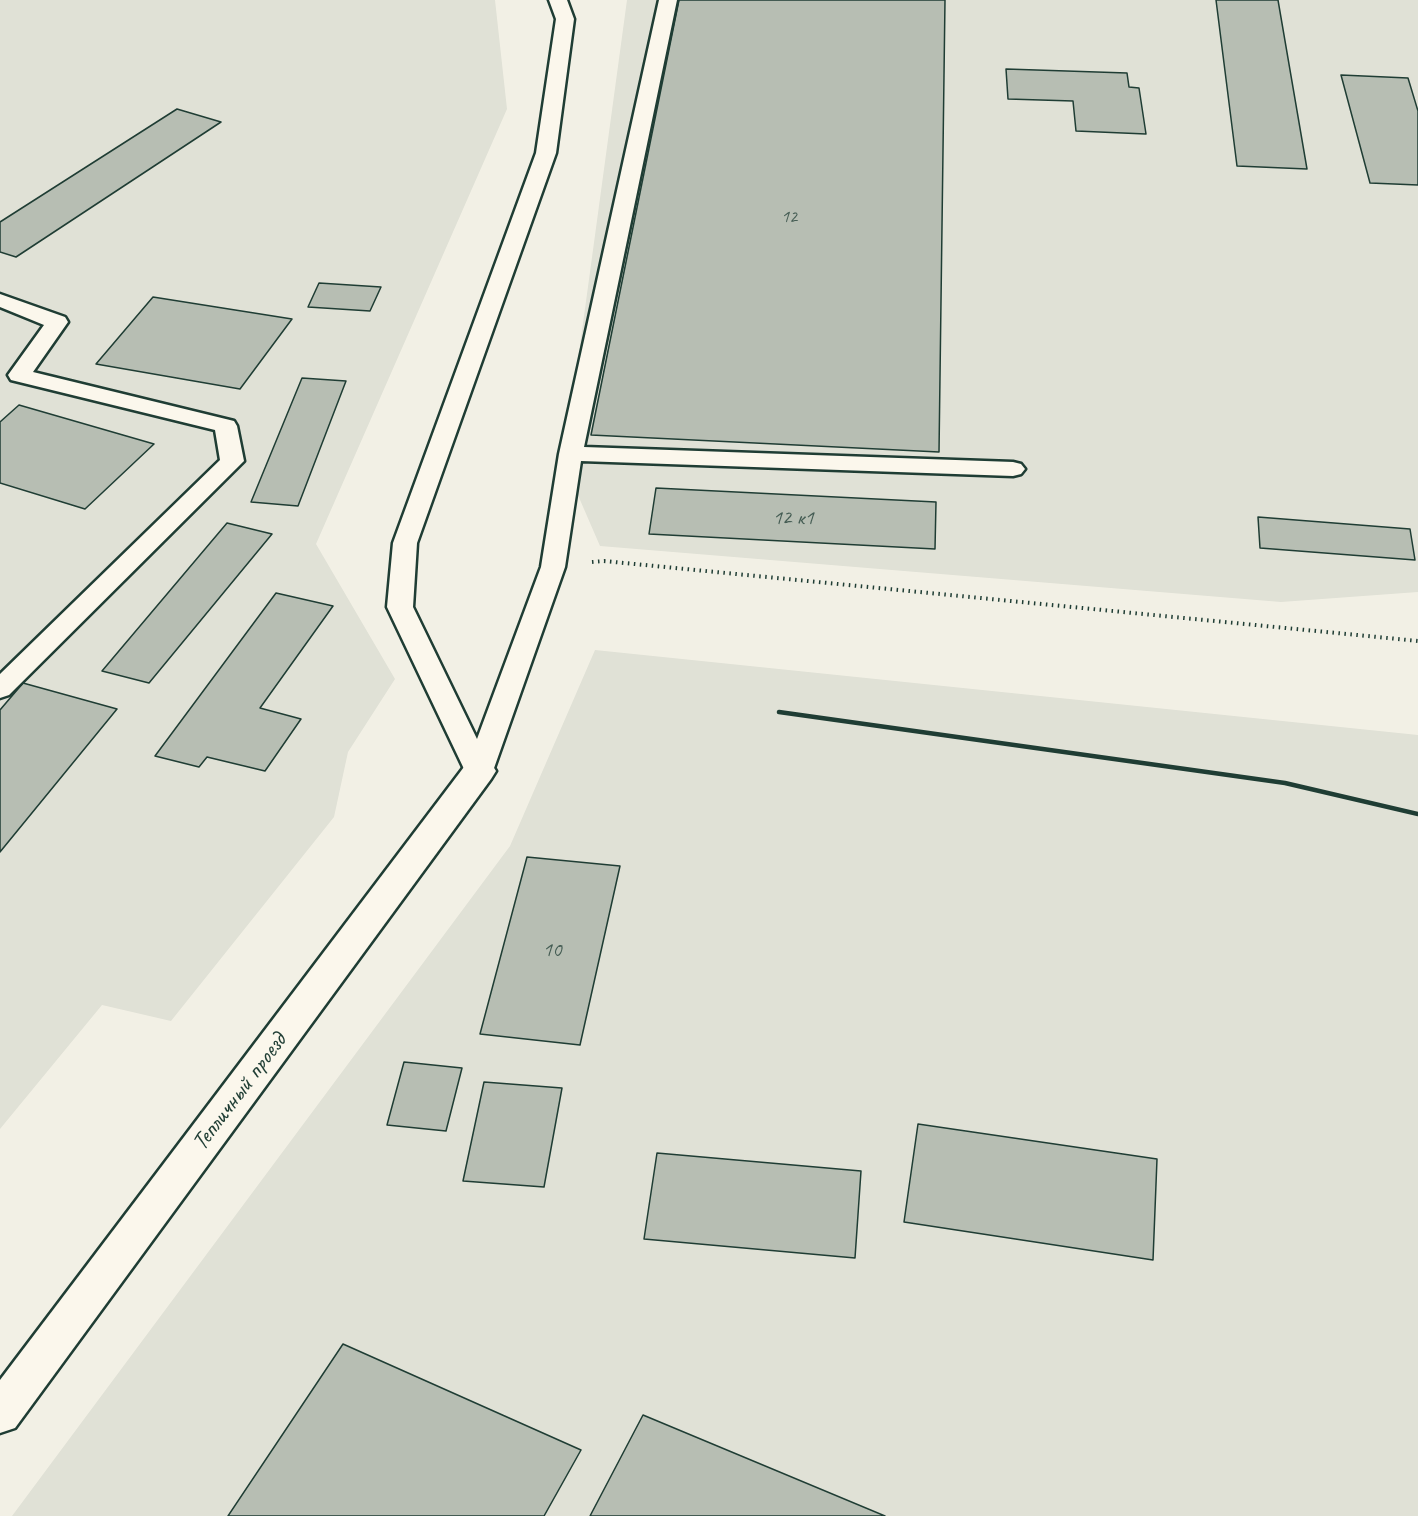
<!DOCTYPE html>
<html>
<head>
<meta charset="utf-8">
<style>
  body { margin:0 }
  canvas { display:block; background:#f2f0e5 }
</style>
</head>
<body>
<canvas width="1418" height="1516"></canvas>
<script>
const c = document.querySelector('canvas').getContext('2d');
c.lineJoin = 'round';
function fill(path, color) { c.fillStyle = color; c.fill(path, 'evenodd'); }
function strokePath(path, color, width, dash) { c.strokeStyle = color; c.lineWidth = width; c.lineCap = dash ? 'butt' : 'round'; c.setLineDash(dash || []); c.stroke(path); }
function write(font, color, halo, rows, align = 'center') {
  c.font = font + ' Caveat,sans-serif'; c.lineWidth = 6; c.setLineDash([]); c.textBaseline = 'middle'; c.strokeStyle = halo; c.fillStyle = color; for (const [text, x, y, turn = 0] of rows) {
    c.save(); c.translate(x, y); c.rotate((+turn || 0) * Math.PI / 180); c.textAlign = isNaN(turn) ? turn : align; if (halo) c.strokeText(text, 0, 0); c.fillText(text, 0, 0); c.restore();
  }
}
fill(new Path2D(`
  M0,0H495L507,109L316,544L395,679L348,752L334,817L171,1021L102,1005L0,1129Z
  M627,0H1418V592L1281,602L600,546L564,463Z
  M595,650L1418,735V1516H12L510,846Z`), '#e0e1d6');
const building = new Path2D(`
  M679,0H945L939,452L591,435Z
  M1216,0H1278L1307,169L1237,166Z
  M1006,69L1127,73L1129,87L1139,88L1146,134L1076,131L1073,101L1008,99Z
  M1341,75L1408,78L1418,111V185L1370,183Z
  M177,109L221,122L16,257L0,252V222Z
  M319,283L381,287L370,311L308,307Z
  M153,297L292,319L240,389L96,364Z
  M302,378L346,381L298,506L251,502Z
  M19,405L154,444L85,509L0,483V422Z
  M656,488L936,502L935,549L649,534Z
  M1258,517L1410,529L1415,560L1260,548Z
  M227,523L272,534L149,683L102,671Z
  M276,593L333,606L260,708L301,719L265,771L207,757L199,767L155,756Z
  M23,683L117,709L0,852V710Z
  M527,857L620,866L580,1045L480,1034Z
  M404,1062L462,1068L446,1131L387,1125Z
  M484,1082L562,1088L544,1187L463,1181Z
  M918,1124L1157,1159L1153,1260L904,1222Z
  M657,1153L861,1171L855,1258L644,1239Z
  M343,1344L581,1450L544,1516H228Z
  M643,1415L885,1516H590Z`);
fill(building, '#b7beb3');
strokePath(building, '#1f3d34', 1.5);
const lane = new Path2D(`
  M549,0H567L574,19L556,153L417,543L413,607L477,739L541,567L559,454L659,0H677L584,447L1013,462L1021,464L1025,469L1021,474L1013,476L581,461L565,567L493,771L489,778L479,780L469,778L465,771L387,607L393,543L536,153L556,19Z
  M0,294L65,317L68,322L33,372L234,421L237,426L244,461L9,695L0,698V674L220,460L215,430L11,380L8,375L44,325L0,307Z`);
const street = new Path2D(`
  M479,759L491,763L496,771L491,779L15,1428L0,1433V1380L467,763Z`);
strokePath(lane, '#1f3d34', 5);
strokePath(street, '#1f3d34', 5);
strokePath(new Path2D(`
  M592,562L604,561L1418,641`), '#1f3d34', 4, [1.5, 4.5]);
fill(lane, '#fbf7ec');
fill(street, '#fbf7ec');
strokePath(new Path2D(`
  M779,712L1285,783L1418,814`), '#1f3d34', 4.5);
write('18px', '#455d54', null, [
  ["12",789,217]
]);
write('21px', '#455d54', null, [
  ["12 к1",793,518],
  ["10",552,950]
]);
write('24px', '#1f3d34', '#fbf7ec', [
  ["Тепличный проезд",240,1092,-53]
]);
</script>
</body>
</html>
